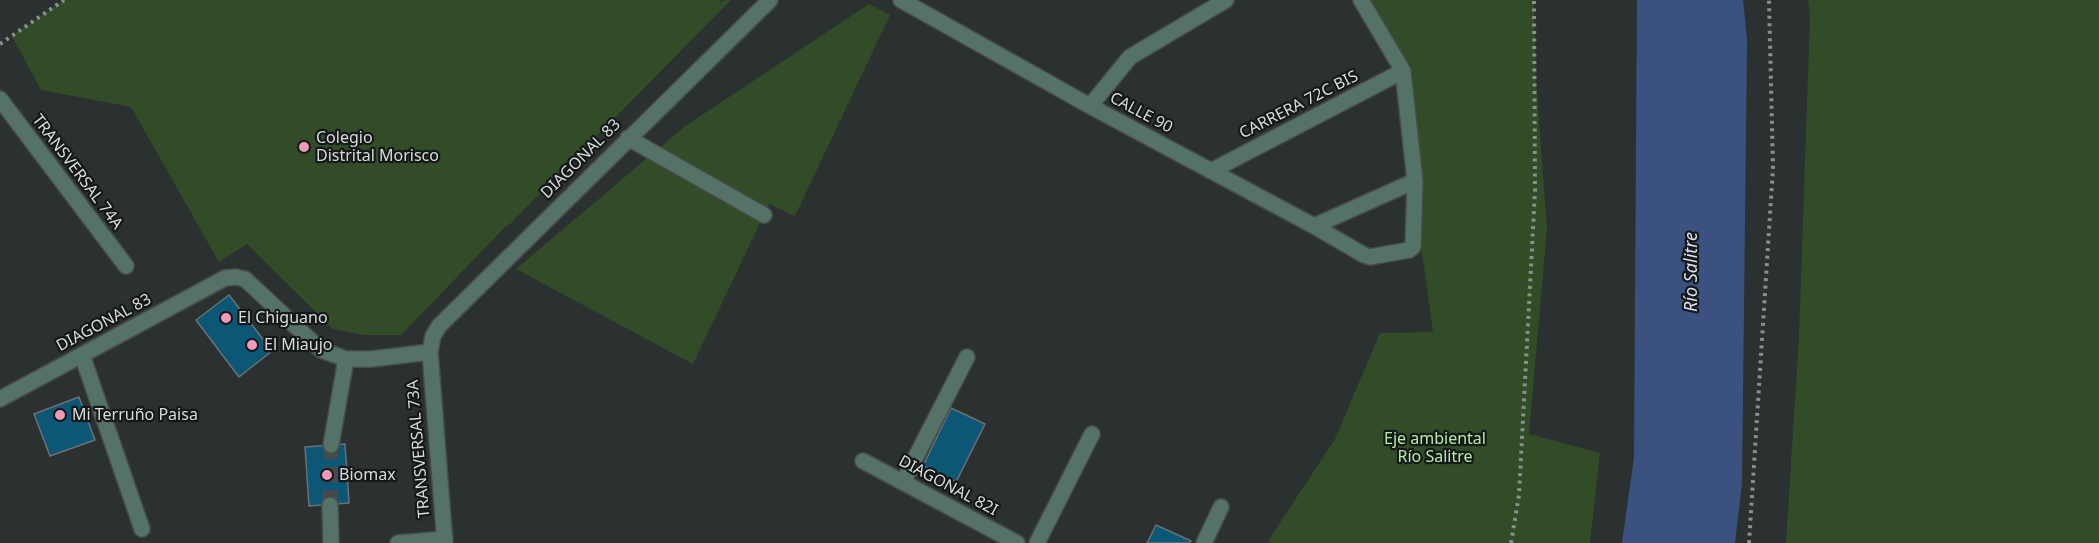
<!DOCTYPE html>
<html>
<head>
<meta charset="utf-8">
<style>
  body { margin:0 }
  canvas { display:block; background:#2b3031 }
</style>
</head>
<body>
<canvas width="2099" height="543"></canvas>
<script>
const c = document.querySelector('canvas').getContext('2d');
c.lineJoin = 'round';
function fill(path, color) { c.fillStyle = color; c.fill(path, 'evenodd'); }
function strokePath(path, color, width, dash) { c.strokeStyle = color; c.lineWidth = width; c.lineCap = dash ? 'butt' : 'round'; c.setLineDash(dash || []); c.stroke(path); }
function write(font, color, halo, rows, align = 'center') {
  c.font = font + ' "Noto Sans",sans-serif'; c.lineWidth = 4.5; c.setLineDash([]); c.textBaseline = 'middle'; c.strokeStyle = halo; c.fillStyle = color; for (const [text, x, y, turn = 0] of rows) {
    c.save(); c.translate(x, y); c.rotate((+turn || 0) * Math.PI / 180); c.textAlign = isNaN(turn) ? turn : align; if (halo) c.strokeText(text, 0, 0); c.fillText(text, 0, 0); c.restore();
  }
}
fill(new Path2D(`
  M64,0H721L718,3L725,0H731L508,226L507,225L401,335H364L333,329L247,244L219,262L131,107L41,90L12,36Z
  M1368,0H1534L1536,79L1547,228L1529,434L1600,453L1590,543H1272L1268,541L1335,439L1380,333L1433,332L1419,230L1413,75Z
  M1808,0H2099V543H1786L1799,336L1810,16Z
  M869,4L890,15L795,216L769,204L693,364L516,269L684,127Z`), '#314c26');
fill(new Path2D(`
  M1637,0H1743L1747,40L1742,483L1735,543H1622L1634,457Z`), '#3b5281');
const building = new Path2D(`
  M229,295L272,351L239,377L196,320Z
  M79,397L95,440L50,456L34,414Z
  M951,408L985,424L956,482L923,466Z
  M345,444L349,503L309,506L305,447Z
  M1156,525L1191,541L1190,543H1147Z`);
fill(building, '#0d5776');
strokePath(building, '#6b7073', 1.5);
strokePath(new Path2D(`
  M330,505L331,445`), '#454a4b', 15, [15, 8]);
const minor = new Path2D(`
  M901,0L1090,106L1314,226L1364,255L1370,257L1409,250L1413,247L1415,181L1403,71L1361,0
  M0,99L126,266
  M1090,106L1130,57L1226,0
  M628,138L764,215
  M1211,171L1403,71
  M1314,226L1415,181
  M82,355L142,529
  M0,399L225,278L236,277L245,279L321,350L346,359H371L430,352
  M331,445L346,359
  M863,461L1017,543
  M903,482L967,357
  M330,505L331,543
  M398,543L445,539
  M445,543L430,352L433,336L439,326L770,0
  M1037,543L1092,434
  M1204,543L1221,507`);
strokePath(minor, '#474c4c', 18);
strokePath(new Path2D(`
  M0,44L64,0
  M1511,543L1519,495L1535,191L1534,0
  M1749,543L1773,168L1769,0`), '#8a8e8e', 4, [3, 4.5]);
strokePath(minor, '#557267', 15);
for (const [x, y, r, color] of [
  [304,147,6,"#f09ab7"],
  [226,318,6,"#f09ab7"],
  [252,345,6,"#f09ab7"],
  [60,415,6,"#f09ab7"],
  [327,475,6,"#f09ab7"]
]) { const dot = new Path2D(); dot.arc(x, y, r, 0, 2 * Math.PI); c.fillStyle = color; c.fill(dot); strokePath(dot, '#151818', 2); }
write('16px', '#d9dcdc', '#151818', [
  ["CARRERA 72C BIS",1299,105,-27],
  ["CALLE 90",1141,113,28],
  ["DIAGONAL 83",581,159,-45],
  ["TRANSVERSAL 74A",77,172,53],
  ["DIAGONAL 83",104,323,-28],
  ["TRANSVERSAL 73A",419,449,-95],
  ["DIAGONAL 82I",948,486,28]
]);
write('16px', '#d9dcdc', '#151818', [
  ["Colegio",316,138],
  ["Distrital Morisco",316,156],
  ["El Chiguano",238,318],
  ["El Miaujo",264,345],
  ["Mi Terruño Paisa",72,415],
  ["Biomax",339,475]
], 'left');
write('16px', '#b7eda3', '#151818', [
  ["Eje ambiental",1435,439],
  ["Río Salitre",1435,457]
]);
write('italic 18px', '#dce4f3', '#151818', [
  ["Río Salitre",1692,272,-90]
]);
</script>
</body>
</html>
